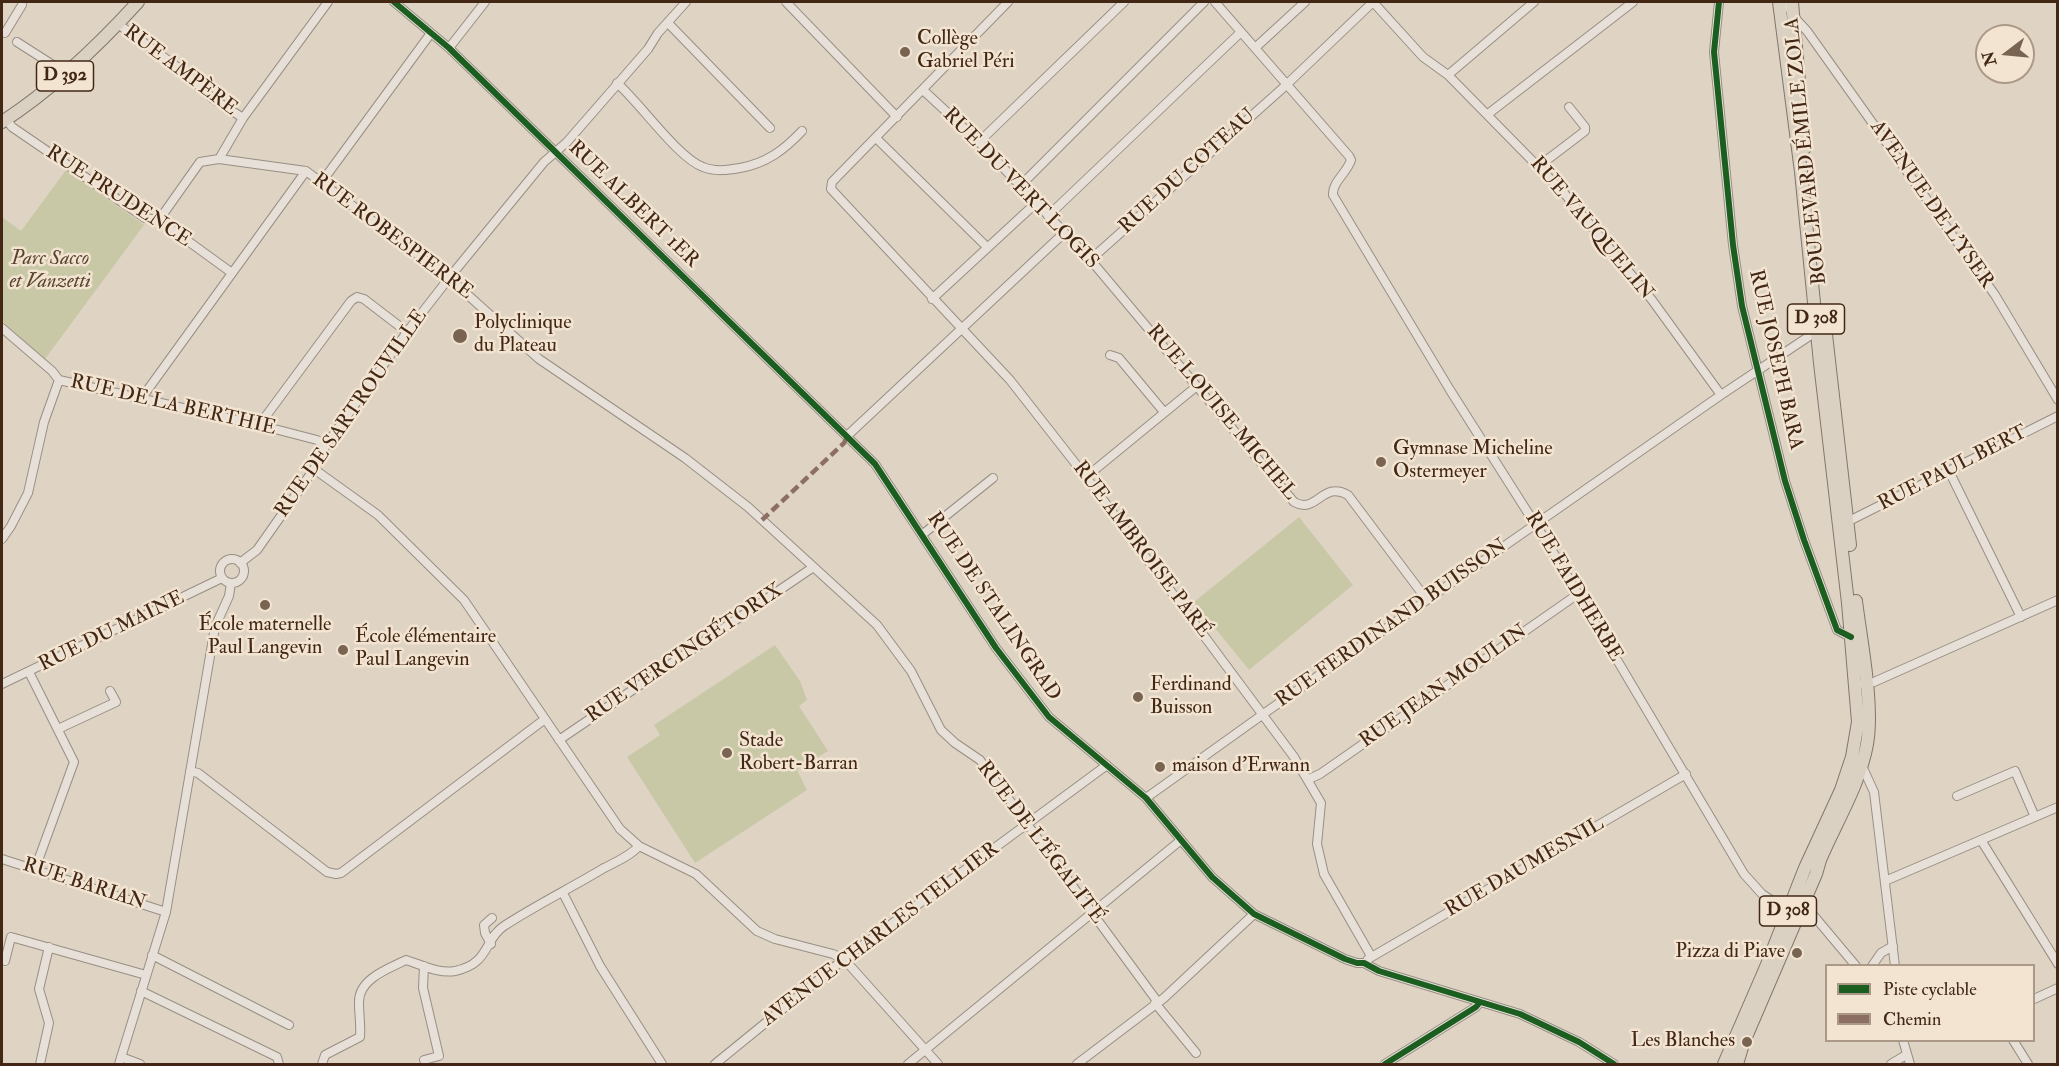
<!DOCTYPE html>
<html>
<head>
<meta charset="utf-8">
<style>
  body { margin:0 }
  #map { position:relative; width:2059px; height:1066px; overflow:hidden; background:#dfd4c4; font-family:"IM FELL Double Pica",serif }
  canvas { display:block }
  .frame { position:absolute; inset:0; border:3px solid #422715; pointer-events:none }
  .legend { position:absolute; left:1825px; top:964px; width:210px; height:78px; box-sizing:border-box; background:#f2e4d1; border:2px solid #ac9886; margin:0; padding:8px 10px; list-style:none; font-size:18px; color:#422715 }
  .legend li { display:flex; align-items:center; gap:12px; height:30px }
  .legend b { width:30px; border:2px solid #ac9886 }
  .north { position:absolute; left:1975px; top:24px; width:60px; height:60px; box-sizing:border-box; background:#f2e4d1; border:2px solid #ac9886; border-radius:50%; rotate:254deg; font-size:16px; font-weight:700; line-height:24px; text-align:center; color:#422715 }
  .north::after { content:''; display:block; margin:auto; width:21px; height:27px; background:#796452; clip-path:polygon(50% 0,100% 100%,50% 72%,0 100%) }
</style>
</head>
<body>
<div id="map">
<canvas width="2059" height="1066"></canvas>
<div class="frame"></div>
<ul class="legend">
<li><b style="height:8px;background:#1b5e20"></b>Piste cyclable</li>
<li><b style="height:8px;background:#8d6e63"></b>Chemin</li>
</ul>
<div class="north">N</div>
</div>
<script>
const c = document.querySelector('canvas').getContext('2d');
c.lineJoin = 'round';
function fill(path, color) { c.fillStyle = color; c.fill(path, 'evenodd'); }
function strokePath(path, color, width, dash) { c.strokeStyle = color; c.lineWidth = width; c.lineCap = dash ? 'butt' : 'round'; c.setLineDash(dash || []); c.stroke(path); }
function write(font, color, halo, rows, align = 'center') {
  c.font = font + ' "IM FELL Double Pica",serif'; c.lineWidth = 5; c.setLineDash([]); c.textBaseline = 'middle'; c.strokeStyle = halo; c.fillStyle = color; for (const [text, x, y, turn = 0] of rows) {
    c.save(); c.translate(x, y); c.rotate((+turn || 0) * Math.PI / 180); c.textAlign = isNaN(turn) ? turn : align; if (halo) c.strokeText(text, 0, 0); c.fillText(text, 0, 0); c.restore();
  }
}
fill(new Path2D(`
  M66,170L144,225L45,359L2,321V217L21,231Z
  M1299,517L1353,585L1249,670L1194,602Z
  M775,645L800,681L807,700L799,706L828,751L797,770L807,790L695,863L627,757L660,735L654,725Z`), '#c8c8a7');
const street = new Path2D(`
  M394,2L449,48L875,464L996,648L1049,717L1146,798L1212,877L1254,914L1345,959L1357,963H1364L1379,971L1520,1014L1579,1042L1614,1064
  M786,2L897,117
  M1008,2L832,182L831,189L1010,380L1086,477L1294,757L1321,803L1317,844L1324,874L1371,956
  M1215,2L1349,156L1351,160C1347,173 1332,182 1333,195L1450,390L1556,557L1744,874L1762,894L1782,907L1809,910L1856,966
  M1373,2L1423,57L1448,75L1564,193L1652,300L1721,395
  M1719,2L1714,52L1733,245L1742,306L1785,481L1804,540L1837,630L1852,638
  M1786,2L1794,17L1807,31L1995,295L2058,400
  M668,23L770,128
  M118,24L187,74L212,98L243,118
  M5,33L22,5
  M17,42L67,74
  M449,48L485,2
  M1255,48L1305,2
  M1448,75L1534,2
  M617,83C640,103 678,158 703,167C715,172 728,170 740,168C767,163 784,150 802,131
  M923,90L979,142L1094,264L1294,502C1317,515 1322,480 1348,495L1427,600
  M1488,114L1633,2
  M6,119L12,127L145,218L159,220L232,273
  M876,138L987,247
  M979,142L1124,2
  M219,159L306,171L449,278L539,359L685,458L748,507L877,625L911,671L941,730L955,743L980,760L1157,1001
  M1539,166L1585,131V127L1569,107
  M321,183L431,33
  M1020,186L1204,2
  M1048,216L1241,32
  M159,220L200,162L219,159L243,118L328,2
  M1090,260L1284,87L1373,2
  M932,299L1036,203
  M2,328L52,371L59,380L267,427L317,440L326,445
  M1110,355L1119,358L1164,412
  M141,399L306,171
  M261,426L263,420L351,301L357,297L364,299L407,332
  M848,435L1064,233
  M314,469L378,515L464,600L620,829L639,846L696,874L757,931L775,939L833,954L844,959L938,1064
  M1949,471L2021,617
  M1086,477L1197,386
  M1847,522L2058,416
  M923,534L993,478
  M2,539L11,526L28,493L44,422L59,380
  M220 571a12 12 0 1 1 24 0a12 12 0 1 1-24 0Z
  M240,563L257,550L314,469L326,445L407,332L449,278L544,162L567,142L648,49L658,33L686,2
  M29,672L74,762L35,869
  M2,684L222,578
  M1863,684L1874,682L2058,600
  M58,729L116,702L110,691
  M559,740L812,568
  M1862,766L1874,792L1895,966
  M190,771L198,773L327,872L336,874L341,873L545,719
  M1309,779L1320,774L1578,594
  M1957,796L2015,771L2035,817
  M1146,798L1269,710L1721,395L1817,331
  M1981,840L2058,964
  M2,859L166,912
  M1885,881L2058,807
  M563,893L600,966L662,1064
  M491,944L485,933L484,925L492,918
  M152,955L289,1025
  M1368,959L1686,774
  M5,961L11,937L146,975
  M424,966L423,988L439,1056L424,1060
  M1872,966L1881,953L1893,946
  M141,991L277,1057L279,1064
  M2034,999L2058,988
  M1155,1003L1196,1053
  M1903,1040L1910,1064
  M2013,1040L2028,1064
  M121,1057L140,1064
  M40,1064L49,1023L39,989L49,947
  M119,1064L166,912L215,627L229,596L231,583
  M322,1064L325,1055L360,1037C361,1026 359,1014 359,1003C358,979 388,969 406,960C422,965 439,974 455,971C490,964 484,939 504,926C536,905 571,888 604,868C616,862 630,856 639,846
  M715,1064L844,959L1107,765
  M908,1064L1181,840
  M1077,1064L1164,998L1254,914
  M1385,1064L1476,1007L1480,1002
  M1891,1064L1906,1055`);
const primary = new Path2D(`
  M1792,2L1805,148
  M2,122C53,89 97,47 138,2
  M1824,317L1850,545
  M1724,1064L1766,967L1805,868L1841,790L1852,757L1858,722L1848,603L1820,363L1801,172L1779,2
  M1737,1064L1743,1044L1816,874L1820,860C1836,822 1860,784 1867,744C1874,706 1861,641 1856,601`);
strokePath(street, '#988e83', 10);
strokePath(primary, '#80766c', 14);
strokePath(street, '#e6e0d8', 8);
strokePath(primary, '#dad1c3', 12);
strokePath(new Path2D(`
  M762,520L844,443L848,435`), '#8d6e63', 4.5, [9, 4.5]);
strokePath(new Path2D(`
  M394,2L449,48L875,464L996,648L1049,717L1146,798L1212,877L1254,914L1345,959L1357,963H1364L1379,971L1520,1014L1579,1042L1614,1064
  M1719,2L1714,52L1733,245L1742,306L1785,481L1804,540L1837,630L1851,637
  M1385,1064L1476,1007L1480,1002`), '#1b5e20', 6);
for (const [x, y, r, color] of [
  [905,52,6,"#796452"],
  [460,336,8,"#796452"],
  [1381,462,6,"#796452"],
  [265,605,6,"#796452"],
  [343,650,6,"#796452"],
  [1138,697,6,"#796452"],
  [727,753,6,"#796452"],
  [1160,767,6,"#796452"],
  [1797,953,6,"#796452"],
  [1747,1042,6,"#796452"]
]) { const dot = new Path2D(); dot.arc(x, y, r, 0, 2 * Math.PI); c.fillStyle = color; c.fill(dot); strokePath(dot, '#f2e4d1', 2); }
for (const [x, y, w] of [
  [65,76,57],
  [1816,319,57],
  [1788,911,57]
]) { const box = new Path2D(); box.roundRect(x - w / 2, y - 15, w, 30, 4.5); c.fillStyle = '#f2e4d1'; c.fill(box); strokePath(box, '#422715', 1.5); }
write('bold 18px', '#422715', null, [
  ["D 392",65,76],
  ["D 308",1816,319],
  ["D 308",1788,911]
]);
write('20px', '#422715', '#f2e4d1', [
  ["Collège",917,40],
  ["Gabriel Péri",917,63],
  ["Polyclinique",474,324],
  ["du Plateau",474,347],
  ["Gymnase Micheline",1393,450],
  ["Ostermeyer",1393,473],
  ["École maternelle",265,626,"center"],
  ["Paul Langevin",265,649,"center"],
  ["École élémentaire",355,638],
  ["Paul Langevin",355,661],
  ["Ferdinand",1150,686],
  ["Buisson",1150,709],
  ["Stade",739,742],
  ["Robert-Barran",739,765],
  ["maison d'Erwann",1172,767],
  ["Pizza di Piave",1785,953,"right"],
  ["Les Blanches",1735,1042,"right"]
], 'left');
write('20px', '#422715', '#f2e4d1', [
  ["RUE AMPÈRE",180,71,37],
  ["BOULEVARD ÉMILE ZOLA",1807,151,-96],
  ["RUE DU COTEAU",1188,172,-42],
  ["RUE DU VERT LOGIS",1020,189,46],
  ["RUE PRUDENCE",118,197,33],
  ["RUE ALBERT 1ER",633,205,44],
  ["AVENUE DE L'YSER",1931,205,55],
  ["RUE VAUQUELIN",1591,229,50],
  ["RUE ROBESPIERRE",392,237,37],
  ["RUE JOSEPH BARA",1775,360,77],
  ["RUE DE LA BERTHIE",173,406,13],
  ["RUE LOUISE MICHEL",1221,413,50],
  ["RUE DE SARTROUVILLE",352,414,-55],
  ["RUE PAUL BERT",1953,469,-27],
  ["RUE AMBROISE PARÉ",1141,550,53],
  ["RUE FAIDHERBE",1573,587,59],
  ["RUE DE STALINGRAD",993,607,56],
  ["RUE FERDINAND BUISSON",1392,624,-35],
  ["RUE DU MAINE",112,632,-26],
  ["RUE VERCINGÉTORIX",685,654,-34],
  ["RUE JEAN MOULIN",1444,687,-35],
  ["RUE DE L'ÉGALITÉ",1040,843,53],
  ["RUE DAUMESNIL",1525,868,-30],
  ["RUE BARIAN",84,885,18],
  ["AVENUE CHARLES TELLIER",881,935,-37]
]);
write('italic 20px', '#59452e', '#f2e4d1', [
  ["Parc Sacco",50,260],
  ["et Vanzetti",50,283]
]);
</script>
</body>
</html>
